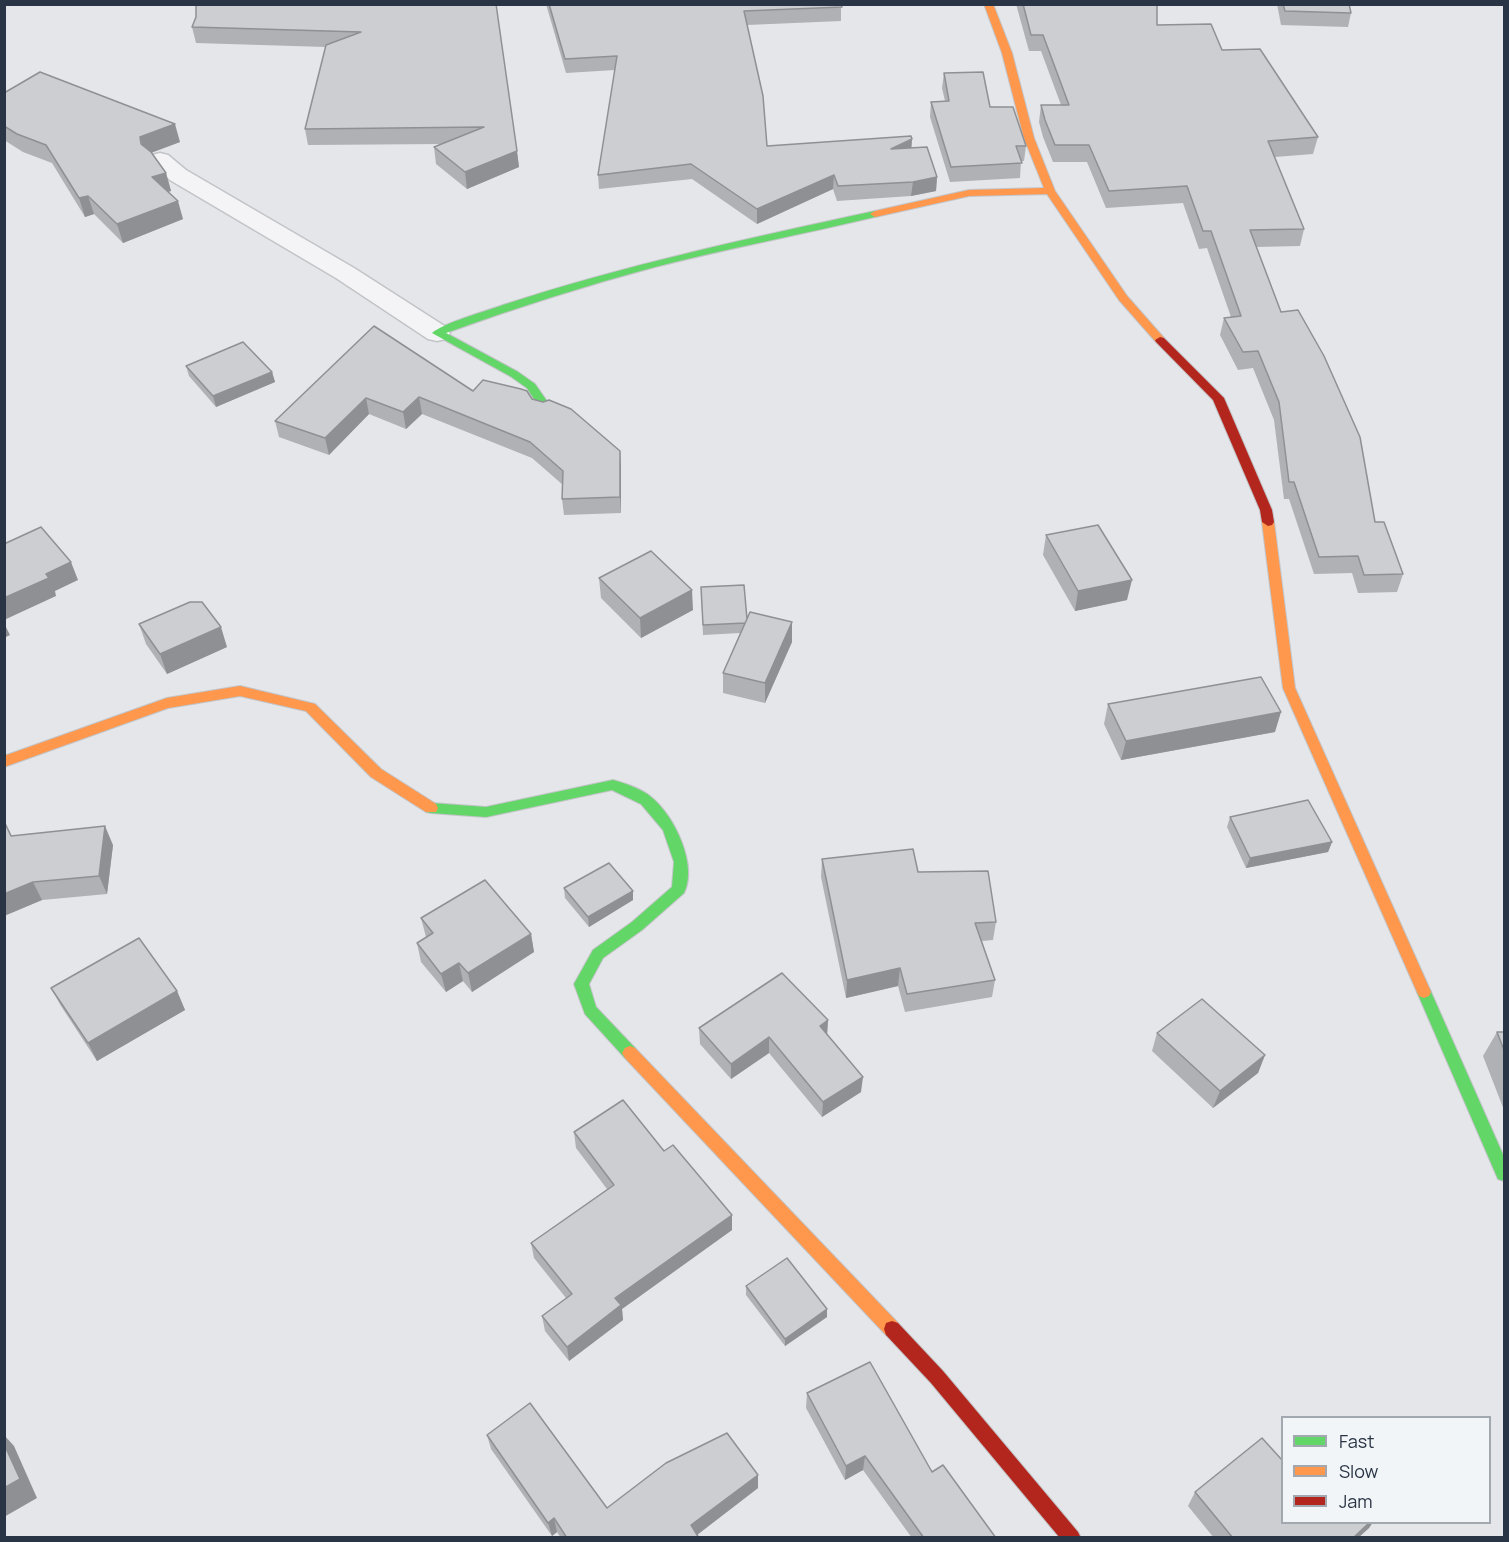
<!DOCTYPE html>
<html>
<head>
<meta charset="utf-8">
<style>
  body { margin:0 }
  #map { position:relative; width:1509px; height:1542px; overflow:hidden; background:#e4e6e9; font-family:Manrope,sans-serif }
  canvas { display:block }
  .frame { position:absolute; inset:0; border:6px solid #293444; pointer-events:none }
  .legend { position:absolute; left:1281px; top:1416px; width:210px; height:108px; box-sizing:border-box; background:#f2f5f8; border:2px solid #a2a8b0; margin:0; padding:8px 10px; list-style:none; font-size:18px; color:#293444 }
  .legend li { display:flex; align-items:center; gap:12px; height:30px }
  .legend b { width:30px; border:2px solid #a2a8b0 }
</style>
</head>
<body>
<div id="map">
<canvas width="1509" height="1542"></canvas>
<div class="frame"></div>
<ul class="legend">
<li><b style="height:8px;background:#63d668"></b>Fast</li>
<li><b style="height:8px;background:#ff974d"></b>Slow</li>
<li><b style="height:8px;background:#b3261e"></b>Jam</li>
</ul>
</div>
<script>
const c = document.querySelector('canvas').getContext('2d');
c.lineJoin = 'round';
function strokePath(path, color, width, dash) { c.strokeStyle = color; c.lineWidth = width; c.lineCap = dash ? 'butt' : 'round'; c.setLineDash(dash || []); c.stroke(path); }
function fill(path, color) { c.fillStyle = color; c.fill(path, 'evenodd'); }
const street = new Path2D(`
  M160,153L168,155L186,170L354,268L446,327L450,333L446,339L437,341L428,339L336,278L170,180L148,160L152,155Z`);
const fast = new Path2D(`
  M875,211L879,212V216C804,234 729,248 655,267C584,286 515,308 446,333L518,372L535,384L551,407L549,410H541L527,388L510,376L432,333C443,323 487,311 503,305C625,265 750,238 875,211Z
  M613,780C624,783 642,789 651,797C674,815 698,865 684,893L642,930L603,958L589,984L596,1007L635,1048L638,1053L635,1058L630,1060L625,1058L585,1014L574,984L593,950L632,922L672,887L674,862L663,830L641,804L612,790L486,817L431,813L426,812L424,808L426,804L431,803L486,807Z
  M1424,986L1429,988L1431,992L1504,1157V1181L1498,1179L1417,992L1419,988Z`);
const slow = new Path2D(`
  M984,4H993L1012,53L1034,138L1055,191L1127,296L1164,338V342H1156L1119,300L1047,194L969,196L875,217L870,214L875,211L969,190L1044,188L1024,138L1002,53Z
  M1268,518L1274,522L1295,688L1431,992L1429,996L1424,998L1419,996L1417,992L1283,688L1262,522Z
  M240,686L315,704L381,769L436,804L438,808L436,812H426L371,777L306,711L240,696L168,708L4,767V756L167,698Z
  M630,1046L635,1048L898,1323L900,1329L898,1335L892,1337L886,1335L625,1058L622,1053L625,1048Z`);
const jam = new Path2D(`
  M1160,337L1164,338L1224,398L1272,510L1274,522L1272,525L1268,526L1262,522L1260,510L1213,400L1156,342L1155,340Z
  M892,1321L898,1323L943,1371L1078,1532L1081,1538H1060L931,1383L886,1335L884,1329L886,1323Z`);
strokePath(street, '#c2c4c7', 3);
strokePath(fast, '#c2c4c7', 2);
strokePath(slow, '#c2c4c7', 2);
strokePath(jam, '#c2c4c7', 2);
fill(street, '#f4f4f6');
fill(fast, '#63d668');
fill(slow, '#ff974d');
fill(jam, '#b3261e');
fill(new Path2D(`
  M496,4L519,167L467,189L436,164L434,147L442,144L308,145L305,129L326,47L196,43L192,27Z
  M546,4H841V21L747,25L767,146L912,139L911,148L937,177L936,191L911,196L837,201L833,189L757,224L692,179L599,189L598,175L615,70L566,73Z
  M1016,4H1157V25L1222,50L1318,137L1313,154L1275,157L1304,229L1300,246L1256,247L1281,312L1375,522L1403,574L1397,592L1358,593L1352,573L1314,574L1289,499H1284L1274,420L1253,368L1238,370L1220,335L1224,318L1231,317L1207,248L1199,249L1183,203L1106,208L1087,162H1053L1043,137L1039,122L1041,105H1061L1041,51H1029Z
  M1277,4H1349L1351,13L1348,27L1281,25Z
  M944,73L990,107L1026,146L1024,161H1021L1020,178L950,182L930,117L931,102L945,101L942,88Z
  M4,93L180,142L151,153L166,173L171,191L168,192L183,219L123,243L94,214L85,217L52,163L23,152L4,140Z
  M374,326L473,391L532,399L621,467V513L564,515L562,499L563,485L532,458L422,414L406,429L369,414L329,455L279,437L275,421Z
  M186,366L272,372L275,382L216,407L189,376Z
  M1046,535L1127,600L1075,611L1043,555Z
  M599,578L693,610L641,638L601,598Z
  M701,587L747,619L792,622V642L765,703L723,693V673L740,633L703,635Z
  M139,624L227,647L167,674L146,644Z
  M1108,704L1275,732L1121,760L1104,724Z
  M1230,817L1332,842L1328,852L1246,868L1227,827Z
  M4,821L12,836L113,845L107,894L42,900L4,916Z
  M822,859L918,872L996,922L993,940L982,941L995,980L992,997L905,1012L898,986L846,998L821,877Z
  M564,888L633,900L589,927L565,898Z
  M421,918L531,934L534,952L472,992L463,981L446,992L421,962L417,943L426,937Z
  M51,988L177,991L185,1010L97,1061L61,1006Z
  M828,1020L827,1035L861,1092L822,1117L769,1053L731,1079L700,1044L699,1028Z
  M1497,1032H1504V1110L1483,1056Z
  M1157,1033L1265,1055L1258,1073L1213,1108L1152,1051Z
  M574,1132L664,1151L732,1230L622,1309L623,1320L569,1361L545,1331L542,1316L566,1298L534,1258L531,1243L607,1189L576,1148Z
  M746,1286L827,1309V1317L785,1346L746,1295Z
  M807,1393L932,1472L996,1538H912L863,1470L845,1480L806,1408Z
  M487,1435L607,1508L758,1475V1488L697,1535L699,1538H561L557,1532L552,1536L491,1449Z
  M1195,1492L1282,1522H1373L1369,1528L1358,1538H1214L1188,1506Z`), '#afb1b5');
fill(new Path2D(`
  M175,124L180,142L145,155L140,137Z
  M912,139L911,154L891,149Z
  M517,151L519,167L467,189L465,172Z
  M166,173L171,191L158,195L152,177Z
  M834,175L833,189L757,224V209Z
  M937,177L936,191L911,196L913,182Z
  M88,196L94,214L85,217L79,198Z
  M178,201L183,219L123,243L117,224Z
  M272,372L275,382L216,407L213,396Z
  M419,397L422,414L406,429L403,412Z
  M366,398L369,414L329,455L325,438Z
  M620,451L621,467V513L620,497Z
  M71,562L78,580L55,591L56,596L4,620V598L46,574Z
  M1132,580L1127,600L1075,611L1078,591Z
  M692,590L693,610L641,638L640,618Z
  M792,622V642L765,703V683Z
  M4,623L10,635L4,638Z
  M221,627L227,647L167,674L160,654Z
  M1281,712L1275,732L1121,760L1126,741Z
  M105,826L113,845L107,894L99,876Z
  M1332,842L1328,852L1246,868L1250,858Z
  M33,882L42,900L4,916V894Z
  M633,891V900L589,927L588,917Z
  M531,934L534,952L472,992L468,973Z
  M459,963L463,981L446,992L441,974Z
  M900,968L898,986L846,998L847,980Z
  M177,991L185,1010L97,1061L88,1043Z
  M828,1020L827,1036L820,1026Z
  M769,1037V1053L731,1079V1064Z
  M1265,1055L1258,1073L1213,1108L1220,1091Z
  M863,1077L861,1092L822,1117L823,1102Z
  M732,1215V1230L622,1309L623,1320L569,1361L567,1347L615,1298Z
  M827,1309V1317L785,1346V1339Z
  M4,1435L14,1446L37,1498L4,1517Z
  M865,1456L863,1470L845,1480L846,1466Z
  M758,1475V1488L693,1538L691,1525Z
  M554,1518L557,1532L552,1536L548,1523Z
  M1370,1522H1373L1369,1528L1358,1538H1353Z`), '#8f9093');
const building = new Path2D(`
  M196,4H496L517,151L465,172L434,147L484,127L305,129L326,45L361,32L192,27L196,17Z
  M549,4H841L842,7L744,11L763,96L767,146L911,136L912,139L891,149L927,147L937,177L913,182L838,186L834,175L757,209L691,164L598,175L617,56L565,59Z
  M1023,4H1157V25L1211,24L1222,50L1260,49L1318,137L1268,141L1304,229L1250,230L1281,312L1298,310L1324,356L1360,437L1375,522H1384L1403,574L1364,575L1358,556L1319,557L1294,482H1289L1279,402L1258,351L1243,352L1224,318L1241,316L1211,231H1203L1187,186L1109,191L1089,145H1055L1045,120L1041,105H1069L1043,35H1031Z
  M1283,4H1349L1351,13L1285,11Z
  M40,72L175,124L140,137L141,144L151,152L166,173L152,177L178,201L117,224L88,196L79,198L46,145L17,134L4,126V93Z
  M983,72L990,107H1013L1026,146H1016L1022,163L951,167L931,102L949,101L944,73Z
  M374,326L473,391L483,380L521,389L527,391L532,399L543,402L549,400L571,409L620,451V497L562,499L563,471L530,442L419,397L403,412L366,398L325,438L275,421Z
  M243,342L272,372L213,396L186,366Z
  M1098,525L1132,580L1078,591L1046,535Z
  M41,527L71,562L46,574L49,578L4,598V544Z
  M651,551L692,590L640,618L599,578Z
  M744,585L747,619L745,623L703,625L701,587Z
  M190,602H202L221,627L160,654L139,624Z
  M750,612L792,622L765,683L723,673Z
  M1261,677L1281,712L1126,741L1108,704Z
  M1308,800L1332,842L1250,858L1230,817Z
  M4,821L11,836L105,826L99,876L33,882L4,894Z
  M913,849L918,872L988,871L996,922L975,923L995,980L907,994L900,968L847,980L822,859Z
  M609,863L633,891L588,917L564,888Z
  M485,880L531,934L468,973L459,963L441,974L417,943L433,933L421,918Z
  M139,938L177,991L88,1043L51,988Z
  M782,973L828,1020L820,1026L863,1077L823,1102L769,1037L731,1064L699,1028Z
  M1202,999L1265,1055L1220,1091L1157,1033Z
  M1497,1032H1504V1050Z
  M623,1100L664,1151L673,1145L732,1215L615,1298L621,1305L567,1347L542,1316L572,1294L531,1243L614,1185L574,1132Z
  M787,1258L827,1309L785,1339L746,1286Z
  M870,1362L932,1472L943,1465L996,1538H924L865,1456L846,1466L807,1393Z
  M530,1403L607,1508L666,1463L727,1433L758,1475L691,1525L699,1538H567L554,1518L548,1523L487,1435Z
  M1262,1438L1282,1460V1522H1370L1353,1538H1233L1195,1492Z
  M4,1444L20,1479L4,1488Z`);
fill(building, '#ccced2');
strokePath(building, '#8f9093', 1.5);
</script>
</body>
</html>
